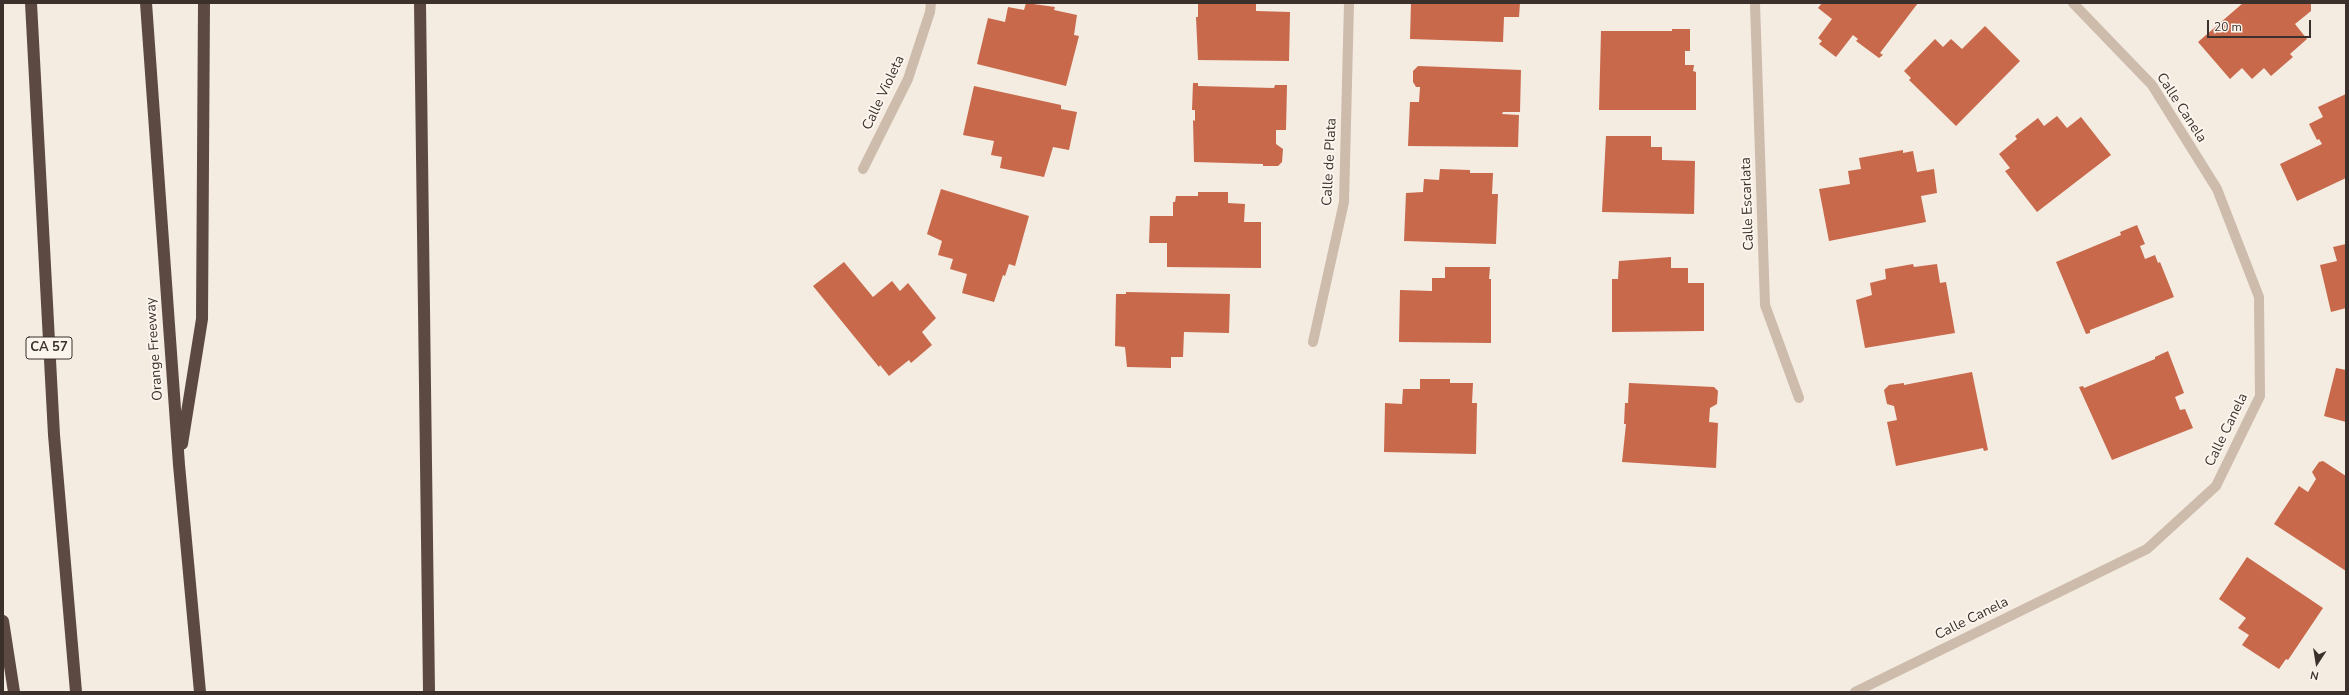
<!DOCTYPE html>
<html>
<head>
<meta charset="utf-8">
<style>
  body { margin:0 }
  #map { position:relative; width:2349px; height:695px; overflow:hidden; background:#f4ebe1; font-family:"Nunito Sans",sans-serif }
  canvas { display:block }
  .frame { position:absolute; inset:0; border:4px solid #3b302b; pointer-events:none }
  .north { position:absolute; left:2297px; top:643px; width:40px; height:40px; -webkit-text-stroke:3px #fbf5ee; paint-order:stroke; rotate:192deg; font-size:11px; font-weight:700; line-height:16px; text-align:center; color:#3b302b }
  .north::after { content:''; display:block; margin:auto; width:14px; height:18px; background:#3b302b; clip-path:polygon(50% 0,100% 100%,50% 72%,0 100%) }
  .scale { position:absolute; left:2207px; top:20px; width:104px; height:18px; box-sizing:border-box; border:2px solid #3b302b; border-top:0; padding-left:5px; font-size:12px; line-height:14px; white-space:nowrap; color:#3b302b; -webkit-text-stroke:3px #fbf5ee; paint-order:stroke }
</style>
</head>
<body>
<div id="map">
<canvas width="2349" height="695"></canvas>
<div class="frame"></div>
<div class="north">N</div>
<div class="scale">20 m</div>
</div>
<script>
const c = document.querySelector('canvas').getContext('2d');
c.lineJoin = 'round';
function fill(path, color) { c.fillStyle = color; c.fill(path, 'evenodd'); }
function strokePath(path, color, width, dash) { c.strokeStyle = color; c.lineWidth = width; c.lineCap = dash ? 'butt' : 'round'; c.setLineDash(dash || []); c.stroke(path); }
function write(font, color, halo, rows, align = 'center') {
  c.font = font + ' "Nunito Sans",sans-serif'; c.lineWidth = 4; c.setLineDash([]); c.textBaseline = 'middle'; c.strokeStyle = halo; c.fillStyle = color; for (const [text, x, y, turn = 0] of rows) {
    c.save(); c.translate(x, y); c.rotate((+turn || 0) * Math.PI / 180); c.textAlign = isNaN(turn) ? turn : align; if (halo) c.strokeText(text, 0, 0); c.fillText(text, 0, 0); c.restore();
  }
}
fill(new Path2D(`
  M1026,3L1055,7L1054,10L1077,15L1074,35L1079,36L1066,86L977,64L988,18L1005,22L1008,7L1024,10Z
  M1198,3H1256V11L1290,12L1289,61L1198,60L1196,17H1198Z
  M1411,3H1520L1519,17H1504L1503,42L1410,39Z
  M1822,3H1918L1880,53L1883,55L1879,58L1856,41L1858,39L1853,35L1836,57L1819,44L1822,41L1818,38L1832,19L1818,8Z
  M2243,3H2311V11L2295,24L2307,39L2290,54L2293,57L2271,76L2264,68L2252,79L2242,68L2230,79L2198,42Z
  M1985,26L2020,61L1956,126L1909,80L1911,78L1904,71L1935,39L1943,47L1951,39L1962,49Z
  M1672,29H1690V51H1685V65H1694L1693,71L1696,72V110H1599L1601,31H1672Z
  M1418,66L1521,70L1520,112H1503L1502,114L1519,115L1518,147L1408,146L1410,102H1419L1420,87H1416L1413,82V71Z
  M1193,83H1198V86L1274,88L1275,85H1287L1286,130H1276V144L1283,149L1282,162L1278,166H1263V164L1194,162L1193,120L1195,121V110H1192Z
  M974,86L1061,105V109L1077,112L1069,150L1053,147L1044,177L1000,168L1002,157L991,155L994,141L963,135Z
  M2346,94V178L2297,201L2280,164L2322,144L2319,139L2317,140L2309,124L2323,117L2318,107Z
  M2057,116L2067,128L2081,117L2111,155L2037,212L2005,171L2010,168L1999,154L2017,139L2015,136L2038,118L2044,126Z
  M1606,136H1651V147H1662V160L1695,161L1694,214L1602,212Z
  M1903,150V153L1913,151L1917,172L1934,169L1937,193L1921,196L1926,222L1829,241L1819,189L1850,184L1848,171L1861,169L1859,158Z
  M1440,169L1470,170V173H1493L1492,194H1498L1496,244L1404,241L1406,193L1423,192L1424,179L1439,180Z
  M941,189L1029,216L1015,266L1009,264L1005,276L1003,275L994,302L962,293L967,274L950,269L953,259L938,255L942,241L927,234Z
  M1198,192H1228V203L1245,204L1244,222H1261V268L1167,267V243H1149L1150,216H1173V202H1175L1176,196H1198Z
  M2137,225L2145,244L2140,246L2145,259L2155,255L2158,263L2160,262L2174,297L2090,330V333L2086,334L2056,262L2121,235L2120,232Z
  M2346,244V308L2331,312L2320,265L2337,261L2333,247Z
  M1671,257V268H1688V283H1704V331L1612,332V279H1618L1619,261Z
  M844,262L873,297L892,281L900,291L908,283L936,318L922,332L932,345L911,363L909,360L889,376L880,365L879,367L813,286Z
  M1913,264L1914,267L1937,264L1940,283L1946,282L1955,333L1865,348L1856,300L1872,295L1870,283L1886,279L1885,269Z
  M1445,267H1490L1489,279H1491V343L1399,342L1400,290L1432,291V278H1445Z
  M1126,292L1230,294L1229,333L1184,332L1183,357H1171V368L1127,367L1125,347L1115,346L1116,294H1126Z
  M2168,351L2184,393L2175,397L2180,410L2185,409L2193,428L2112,460L2079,387L2083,386L2084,388L2155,359V357Z
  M2336,368L2346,370V422L2324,416Z
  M1972,372L1988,450L1984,451L1983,448L1896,466L1887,422L1897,420L1894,406L1887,404L1884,390L1889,385L1904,383V385Z
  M1420,379H1450V383H1473L1472,403H1477L1476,454L1384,452L1385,403L1402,404L1403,389H1420Z
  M1629,383L1714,387L1718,391L1717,404L1710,408L1709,422L1718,423L1716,468L1622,462L1626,424H1624L1625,403H1628Z
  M2323,461L2346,476V571L2274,524L2299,486L2308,492L2316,479L2312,472L2319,462Z
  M2247,557L2323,608L2288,660L2286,659L2279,669L2242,645L2249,635L2238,628L2246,618L2219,599Z`), '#c8694b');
strokePath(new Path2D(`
  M1755,3L1765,305L1799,398
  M863,169L908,79L930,12L931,3
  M1313,342L1344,202L1349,3
  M1855,692L2147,549L2216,486L2260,396L2259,297L2217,189L2152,85L2073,3`), '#cdbbac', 10);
strokePath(new Path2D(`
  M31,3L54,435L76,692
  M146,3L179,465L200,692
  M420,3L429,692
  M182,444L202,319L204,3
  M3,621L14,692`), '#5c4a42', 12);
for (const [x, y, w] of [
  [49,348,46]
]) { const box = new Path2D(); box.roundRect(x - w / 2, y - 11, w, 22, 3); c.fillStyle = '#fbf5ee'; c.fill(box); strokePath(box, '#3b302b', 1); }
write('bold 13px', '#3b302b', null, [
  ["CA 57",49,348]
]);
write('14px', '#3b302b', '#fbf5ee', [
  ["Calle Violeta",884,93,-65],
  ["Calle Canela",2181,108,57],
  ["Calle de Plata",1330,162,-87],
  ["Calle Escarlata",1748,204,-92],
  ["Orange Freeway",155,349,-94],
  ["Calle Canela",2227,430,-64],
  ["Calle Canela",1972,619,-26]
]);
</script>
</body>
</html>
